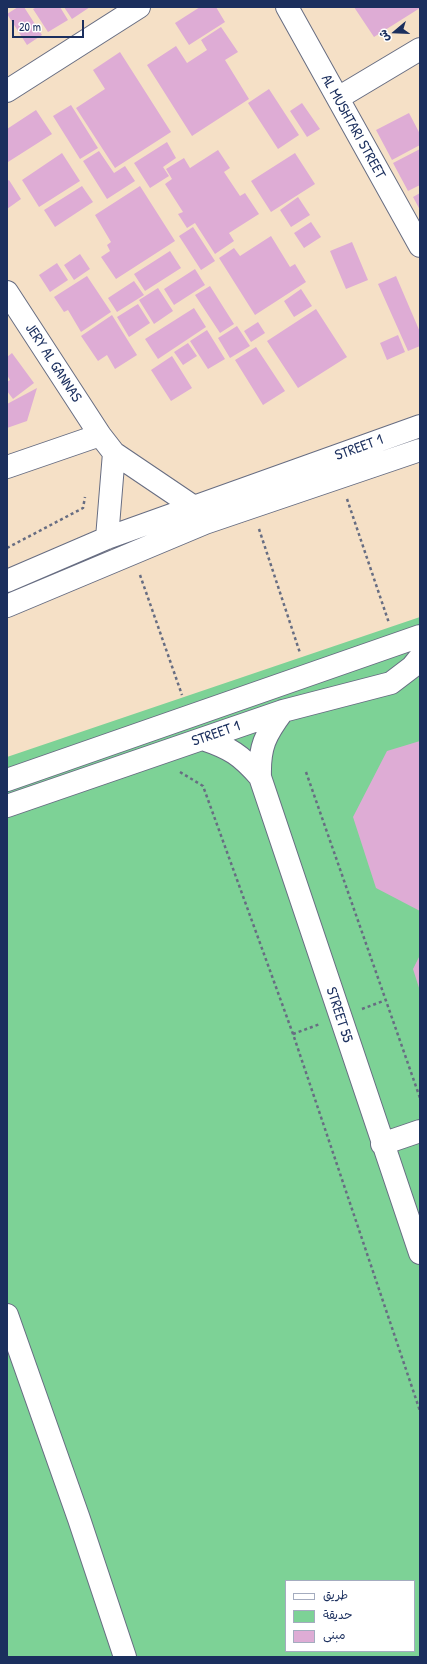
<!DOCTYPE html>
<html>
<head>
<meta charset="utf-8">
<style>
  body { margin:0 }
  #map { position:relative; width:427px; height:1664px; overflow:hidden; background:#f5e0c6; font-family:"Patrick Hand","Playpen Sans Arabic",sans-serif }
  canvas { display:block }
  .frame { position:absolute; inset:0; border:8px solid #1b2f5e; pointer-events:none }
  .legend { position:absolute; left:285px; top:1580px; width:130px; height:72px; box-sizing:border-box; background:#fff; border:1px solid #a4acbf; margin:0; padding:5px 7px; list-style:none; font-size:12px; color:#1b2f5e }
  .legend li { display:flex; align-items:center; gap:8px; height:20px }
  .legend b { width:20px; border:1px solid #a4acbf }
  .north { position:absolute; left:375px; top:12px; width:40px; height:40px; -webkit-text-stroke:3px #fff; paint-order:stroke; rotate:251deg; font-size:11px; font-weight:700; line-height:16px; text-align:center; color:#1b2f5e }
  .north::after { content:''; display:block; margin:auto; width:14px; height:18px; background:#1b2f5e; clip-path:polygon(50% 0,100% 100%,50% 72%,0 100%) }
  .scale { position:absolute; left:12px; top:20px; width:72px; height:18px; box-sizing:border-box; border:2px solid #1b2f5e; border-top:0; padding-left:5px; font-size:12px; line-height:14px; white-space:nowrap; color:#1b2f5e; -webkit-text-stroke:3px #fff; paint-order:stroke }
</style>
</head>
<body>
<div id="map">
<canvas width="427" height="1664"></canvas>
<div class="frame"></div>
<ul class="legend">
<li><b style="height:5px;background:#fff"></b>طريق</li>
<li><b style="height:11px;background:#7dd296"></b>حديقة</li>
<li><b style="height:11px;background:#deacd5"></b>مبنى</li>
</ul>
<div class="north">ش</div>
<div class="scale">20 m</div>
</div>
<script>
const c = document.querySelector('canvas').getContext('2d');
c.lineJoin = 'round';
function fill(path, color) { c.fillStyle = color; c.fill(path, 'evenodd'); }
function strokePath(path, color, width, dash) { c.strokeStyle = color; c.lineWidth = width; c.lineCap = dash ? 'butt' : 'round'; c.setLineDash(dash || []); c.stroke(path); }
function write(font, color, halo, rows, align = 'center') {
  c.font = font + ' "Patrick Hand",sans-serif'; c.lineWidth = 3; c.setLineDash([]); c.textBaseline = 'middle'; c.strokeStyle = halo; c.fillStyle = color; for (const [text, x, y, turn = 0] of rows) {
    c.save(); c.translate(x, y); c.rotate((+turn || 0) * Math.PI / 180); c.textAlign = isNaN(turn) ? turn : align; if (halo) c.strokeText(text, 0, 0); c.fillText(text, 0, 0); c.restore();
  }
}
fill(new Path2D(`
  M420,617V1657H7V757ZM286,1581H414V1651H286Z`), '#7dd296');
fill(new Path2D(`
  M18,7H24L42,35L27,45L7,14Z
  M37,7H60L68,20L48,32L33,9Z
  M64,7H90L72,19Z
  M200,7H216L225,22L189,45L175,23Z
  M354,7H420V8L374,37Z
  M221,27L238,52L225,60L249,99L192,136L147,65L176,46L187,63L207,50L201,40Z
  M120,52L171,132L115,168L76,108L105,89L93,70Z
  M269,89L299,135L278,149L248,103Z
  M302,103L320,129L307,137L290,111Z
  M71,105L98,148L80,159L53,116Z
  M36,110L52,134L8,162L7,129Z
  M409,113L420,134V145L392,160L376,130Z
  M167,142L176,158L163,167L169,176L150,188L134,163Z
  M420,149V185L408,191L393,163Z
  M218,150L230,168L224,172L240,196L245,193L259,214L229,233L234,241L215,254L195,223L187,228L178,214L183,212L165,184L172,179L166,169L184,158L190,168Z
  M99,151L114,173L125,166L135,181L107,199L83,161Z
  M62,153L80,181L39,207L22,180Z
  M295,153L315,184L271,212L251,181Z
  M9,180L21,199L7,209V181Z
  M82,186L93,202L55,227L44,210Z
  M140,186L175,241L116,279L101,257L110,251L107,245L111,242L95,215Z
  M420,193V210L413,197Z
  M298,197L310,215L291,227L280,210Z
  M311,222L321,237L304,248L294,233Z
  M193,227L215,261L201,270L179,236Z
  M271,236L290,267L295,264L306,282L255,315L219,258L234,248L240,256Z
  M352,242L368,280L346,289L330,251Z
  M170,251L181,268L145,291L134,274Z
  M80,254L90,269L74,280L64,265Z
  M57,263L68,280L50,292L39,275Z
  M195,269L205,285L174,305L164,289Z
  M87,276L111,312L81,332L68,310L64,312L54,297Z
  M396,276L420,332V346L408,351L378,284Z
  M134,281L144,295L117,312L108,298Z
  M210,286L234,324L220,333L195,295Z
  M158,288L173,311L154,324L139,300Z
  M301,289L312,306L294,317L284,301Z
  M138,304L150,323L129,337L117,317Z
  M194,308L206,327L158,359L145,339Z
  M316,309L347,357L298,388L267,341Z
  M112,315L137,355L115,369L107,355L98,361L81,336Z
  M258,322L265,333L251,342L244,331Z
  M237,326L250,346L230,358L218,338Z
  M207,330L225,359L208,369L190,341Z
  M398,335L405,352L387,360L380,343Z
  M188,343L197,356L183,365L174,352Z
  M256,347L285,391L263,405L235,360Z
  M12,353L34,383L13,399L7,391V382L10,380L7,375V357Z
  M172,356L192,388L171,401L151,370Z
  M37,388L27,421L7,428V404Z
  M420,741V911L376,888L353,817L387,751Z
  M420,955V991L413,969Z`), '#deacd5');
const minor = new Path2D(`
  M287,7L420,246
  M7,91L139,7
  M338,98L420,49
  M7,292L100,435L114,453L194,507
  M7,467L100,435
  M107,538L114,453
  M7,581L107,538L420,426
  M7,606L205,523L420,450
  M283,711C265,735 259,747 260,777L420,1253
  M203,739C230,748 241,755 260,777
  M7,780L420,636
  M7,806L283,711L391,683L412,667L420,657
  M382,1144L420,1131
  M7,1315L79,1519L125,1657`);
strokePath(minor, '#676d82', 24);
strokePath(new Path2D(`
  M347,499L389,623
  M259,529L300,653
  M7,548L83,508L85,497
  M140,575L182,695
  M180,772L203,786L293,1034L420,1411
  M306,772L420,1098
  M362,1009L386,1000
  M293,1034L320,1024`), '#676d82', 2.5, [3, 3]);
strokePath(minor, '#fff', 22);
write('15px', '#1b2f5e', '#fff', [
  ["AL MUSHTARI STREET",353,127,61],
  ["JERY AL GANNAS",53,363,57],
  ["STREET 1",359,448,-20],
  ["STREET 1",216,734,-19],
  ["STREET 55",339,1015,72]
]);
</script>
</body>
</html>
